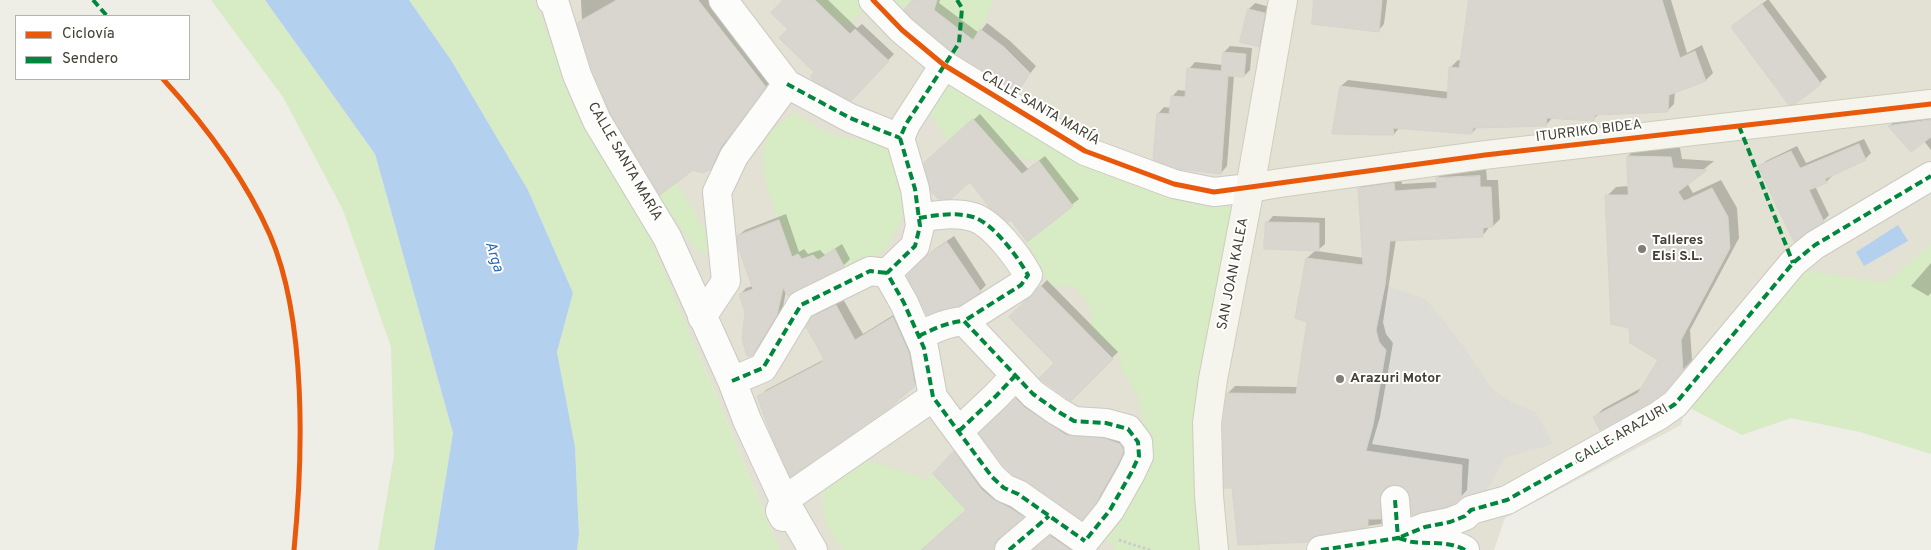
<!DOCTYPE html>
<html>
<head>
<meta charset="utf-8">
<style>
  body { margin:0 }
  #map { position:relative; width:1931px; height:550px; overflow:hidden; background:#eeede6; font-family:Overpass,sans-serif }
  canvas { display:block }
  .legend { position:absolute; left:15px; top:15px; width:175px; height:65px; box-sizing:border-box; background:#fff; border:1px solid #b4b3ad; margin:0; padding:6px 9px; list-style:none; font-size:15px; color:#444033 }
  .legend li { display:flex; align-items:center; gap:10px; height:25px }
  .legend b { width:25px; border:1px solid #b4b3ad }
</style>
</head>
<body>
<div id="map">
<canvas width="1931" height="550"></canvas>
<ul class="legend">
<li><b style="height:6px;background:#e8590c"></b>Ciclovía</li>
<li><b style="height:6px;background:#00873e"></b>Sendero</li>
</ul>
</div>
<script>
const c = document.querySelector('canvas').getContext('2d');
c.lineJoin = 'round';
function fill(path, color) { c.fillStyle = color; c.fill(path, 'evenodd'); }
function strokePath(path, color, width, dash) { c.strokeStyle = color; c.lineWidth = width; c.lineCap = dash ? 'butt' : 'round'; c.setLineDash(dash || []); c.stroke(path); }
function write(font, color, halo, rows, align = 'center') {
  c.font = font + ' Overpass,sans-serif'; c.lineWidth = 4; c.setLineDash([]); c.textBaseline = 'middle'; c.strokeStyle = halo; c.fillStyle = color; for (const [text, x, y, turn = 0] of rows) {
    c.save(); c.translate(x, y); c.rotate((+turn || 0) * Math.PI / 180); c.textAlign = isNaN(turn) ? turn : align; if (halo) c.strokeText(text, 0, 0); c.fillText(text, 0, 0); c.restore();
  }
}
fill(new Path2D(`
  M458,0H1931V304L1686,406L1681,425L1505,518L1494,550H780L698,352Z`), '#e3e1d3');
fill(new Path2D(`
  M211,0H265L375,154L453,433L434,550H378L394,455L391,347L343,210L283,97Z
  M409,0H532L540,12L574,107L650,237L780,550H577L579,535L575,447L557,352L573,293L528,190L451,60Z
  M815,0H994L980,29L957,68L877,5L858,15L849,25L831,20L833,17Z
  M946,75L1214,204L1234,209L1204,550H1113L1115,544L1099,539L1136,492L1147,473L1152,459L1138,397L1122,370L1119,355L1091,328V310L1075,286H1051L1027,242L1073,206L1039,161L949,141L928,110Z
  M794,112L825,132L841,137L880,142L891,153L901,185L904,209L896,232L885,249L848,273L835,249L818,260L802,259L798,254L792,257C782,228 753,167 766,138C769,130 787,118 794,112Z
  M676,182L714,245L711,251L701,253L690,242L659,196Z
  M1931,244V454L1860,432L1791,418L1742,435L1686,406L1802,270L1885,283Z
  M861,460L888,466L928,480L933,473L966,510L921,550H842C824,523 823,518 822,486Z`), '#d7ebc4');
fill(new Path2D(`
  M1385,285L1426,299L1460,342L1492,389L1513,403L1535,412L1548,434L1552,444L1505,458L1486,491L1460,503L1462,465L1407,457L1364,455L1373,425L1386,350L1379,342L1376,330Z`), '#dddcd6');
fill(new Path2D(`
  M265,0H409L451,60L528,190L573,293L557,352L575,447L579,535L577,550H434L453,433L375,154Z
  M1898,225L1908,241L1864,266L1856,252Z`), '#b4d0ef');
fill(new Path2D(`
  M581,0H709L771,80L727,139L717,161L710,167L579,23L582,20Z
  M785,0H828L857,28L862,24L894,54L851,99L816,72L789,29Z
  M914,0H940L939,3L979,33L987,23L1010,41L1036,66L1017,90Z
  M1316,0H1387L1384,24L1378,31Z
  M1471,0H1671L1687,53L1702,45L1713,73L1706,80L1675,91L1674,104L1667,111L1599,114L1593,119L1553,117L1546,125L1478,126L1472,133L1400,127L1394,134L1341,86L1348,80L1449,92L1451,67L1458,60L1461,61Z
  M1767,0H1769L1827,77L1794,103L1739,21Z
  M1255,3L1270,7L1265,39L1259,45L1249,9Z
  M1230,46L1252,48L1250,70L1244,76L1234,75L1227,166L1221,173L1158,114L1164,107L1171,108L1172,97L1178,90L1187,91L1189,69L1195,62L1223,65L1224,52Z
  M980,114L1028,169L1045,156L1079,199L1027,240L1011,219L970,181L932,157Z
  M1931,116V150L1924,141L1911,150L1890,126L1895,120Z
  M1864,139L1871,153L1865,159L1831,175L1832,176L1826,182L1815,186L1829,215L1823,221L1760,166L1766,161L1797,146L1806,163Z
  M1637,147L1680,148L1682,159L1714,161L1687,183L1693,193L1721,180L1737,208L1739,238L1690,330L1692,360L1664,391L1594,418L1603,409L1643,387L1660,360L1630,327L1607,196L1616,187L1629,186L1628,156Z
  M1486,169L1487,180H1498L1500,219L1493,226H1490L1483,235L1396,239L1383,322L1386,334L1393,343L1380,417L1372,444L1469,459L1467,490L1456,502L1409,491L1403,485L1393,483L1387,485L1386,493L1388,516L1381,524L1318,533L1228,393L1235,386L1298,387L1308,321L1307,258L1316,250L1267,223L1273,216L1325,218V244L1317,251L1364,258L1359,189L1366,181L1401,177L1402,184L1437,182V178L1444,171Z
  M786,214L799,252L804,249L808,254L820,250L825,255L842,244L850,259L844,265L793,290L786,291L783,307L758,348L752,354L746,312L740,295L746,288L753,286L738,236L745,230Z
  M954,236L986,285L980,291L958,305L908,276L935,249Z
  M1931,263V293L1928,296L1911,286Z
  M1047,280L1118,352L1071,399L1056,363L1011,317Z
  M843,299L863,334L900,311L922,378L914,385L759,397L766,390L825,359L813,318L821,310Z
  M1022,393L1120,436L1129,446L1103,494L1088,512L981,433Z
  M960,446L1029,510L1000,537L999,547L1001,550H922L967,510L935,474Z
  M1057,530L1083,550H1034Z`), '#0003');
const building = new Path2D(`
  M617,0H698L766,87L721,147L711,169L702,173L693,170L660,195L611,114L592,70L577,23Z
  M783,0H815L850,34L855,29L889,61L851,101L814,81L810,77L814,72L779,38L788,29L771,13Z
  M913,0H937L934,10L973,40L980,29L1004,47L1030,73L1018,92L953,52L913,19L904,10Z
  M1314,0H1382L1379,32L1312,24Z
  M1469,0H1662L1680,58L1695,51L1706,81L1669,95L1668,112L1595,115L1594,121L1547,118L1546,126L1473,128L1472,134L1393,128L1394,135L1332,134L1340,86L1447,99L1449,67L1459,68Z
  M1762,4L1821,84L1795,104L1789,105L1731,27Z
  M1248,9L1265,13L1259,47L1240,42Z
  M1223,52L1246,54L1244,77L1228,76L1221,174L1178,169L1153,160L1157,113L1169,114L1171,96L1185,97L1187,68L1221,71Z
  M973,119L1022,174L1039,161L1073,206L1027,242L1011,220L1008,222L989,207L970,182L951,199H938L931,192L924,163Z
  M1931,120V137L1911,152L1888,126Z
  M1859,144L1866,160L1825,179L1827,183L1809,190L1824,222L1794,242L1758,166L1791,151L1800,168Z
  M1627,156L1671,157L1673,168L1707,170L1678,192L1684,201L1712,188L1728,217L1730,248L1681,340L1683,370L1664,392L1650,403L1600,430L1593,417L1638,393L1658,360L1630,343L1629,328L1611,324L1605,195H1628Z
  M1480,176V187H1491L1493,227L1483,228V237L1390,241L1385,285L1376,330L1379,342L1386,350L1373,425L1366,451L1462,465L1461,498L1456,503L1446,507L1412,515L1408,492L1402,486L1393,485L1386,487L1381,494V519H1368V527L1319,535L1312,538L1308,542L1238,545L1232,488H1224L1223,424L1227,393L1296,394L1307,322L1295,318L1306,258L1363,265L1358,188L1394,183L1395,191L1437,188L1436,178Z
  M779,220L792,257L798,254L802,259L813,255L818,260L835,249L844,266L794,291L788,296L783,288L777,315L752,356H747L742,339L745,312L739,294L753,289L738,247L737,236Z
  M1266,222L1319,223V251L1264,249Z
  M947,242L981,292L959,306L927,315L907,276L927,255Z
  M1041,286L1113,359L1071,401L1039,378L1054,363L1009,317Z
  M836,305L855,340L893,317L909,353L915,386L892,406L790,477L772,437L757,396L824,361H821L824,359L806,327L812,317Z
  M1015,398L1024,407L1066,435L1103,438L1120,444L1123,448V453L1117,466L1097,501L1082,520L1027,481L1013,475L1004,466L979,433Z
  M954,451L981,489L994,500L1010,508L1024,517L999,538L995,544L994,550H921L966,510L933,474Z
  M1050,536L1071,550H1033Z`);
fill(building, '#d8d6cf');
strokePath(building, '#d6d4cc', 1);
const street = new Path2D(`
  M551,0L555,4L577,75L597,121L667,237L732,381L747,420L784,500L813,550
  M723,0L787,84L850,118L900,138
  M873,0L902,30L944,65L1085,151L1174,184L1214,192L1250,188
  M944,65L906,124L900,138L915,189L920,226L915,246L887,273L904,303L924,348L933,397L992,477L1004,488L1018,494L1085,541
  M919,218C936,215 955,212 973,217C993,223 1018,257 1028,275L1021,285L964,321
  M702,317L726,281L717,192L734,156L787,84
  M919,336C933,329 948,322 964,321L1033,394L1057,411L1074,421L1106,423L1128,429L1138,442L1139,456L1131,473L1110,510L1085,541
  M732,381L763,368L801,305L870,271L887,273
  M959,431L996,396L1015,376
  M783,517L780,511L784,500L933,397
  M1009,550L1049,516
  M1321,550L1398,538L1395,500
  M1465,550C1450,541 1430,544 1413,542C1409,542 1403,539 1398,538L1425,527L1450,522L1465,516L1471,510L1507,500L1658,416L1675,404L1793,263L1815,245L1931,176`);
const secondary = new Path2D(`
  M1250,188L1280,183L1485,155L1931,104
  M1214,550L1209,496L1207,423L1213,379L1250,188L1283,0`);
strokePath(street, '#cbc9c2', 30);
strokePath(secondary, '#ceccbd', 30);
strokePath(new Path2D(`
  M1119,540L1150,550`), '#cdcbc6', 3, [2.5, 2.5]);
strokePath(street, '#fcfcfb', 28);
strokePath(secondary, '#f6f5ed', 28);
strokePath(new Path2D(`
  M93,0L107,16
  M957,0L962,8L959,43L906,124L900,138L915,189L920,226L915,246L887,273L904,303L924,348L933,397L992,477L1004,488L1018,494L1085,541
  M787,84L850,118L900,138
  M1739,126L1793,263
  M919,218C936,215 955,212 973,217C993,223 1018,257 1028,275L1021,285L964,321
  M919,336C933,329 948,322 964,321L1033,394L1057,411L1074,421L1106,423L1128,429L1138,442L1139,456L1131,473L1110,510L1085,541
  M732,381L763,368L801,305L870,271L887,273
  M959,431L996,396L1015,376
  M1009,550L1049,516
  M1321,550L1398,538L1395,500
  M1465,550C1450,541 1430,544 1413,542C1409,542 1403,539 1398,538L1425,527L1450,522L1465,516L1471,510L1507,500L1658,416L1675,404L1793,263L1815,245L1931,176`), '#00873e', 4, [8, 4]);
strokePath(new Path2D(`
  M873,0L902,30L944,65L1085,151L1174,184L1214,192L1485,155L1931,104
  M163,79C206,126 244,176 270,235C307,321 303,458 294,550`), '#e8590c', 5);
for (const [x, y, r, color] of [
  [1642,249,5,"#807d72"],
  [1340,379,5,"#807d72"]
]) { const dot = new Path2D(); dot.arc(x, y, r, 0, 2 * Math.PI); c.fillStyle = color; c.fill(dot); strokePath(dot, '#fff', 2); }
write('14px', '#444033', '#fff', [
  ["CALLE SANTA MARÍA",1040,109,30],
  ["ITURRIKO BIDEA",1589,132,-7],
  ["CALLE SANTA MARÍA",624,162,60],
  ["SAN JOAN KALEA",1234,274,-79],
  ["CALLE ARAZURI",1622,435,-30]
]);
write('bold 14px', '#444033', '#fff', [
  ["Talleres",1652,241],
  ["Elsi S.L.",1652,257],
  ["Arazuri Motor",1350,379]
], 'left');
write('italic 15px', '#2867b4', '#fff', [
  ["Arga",493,257,73]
]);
</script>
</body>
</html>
